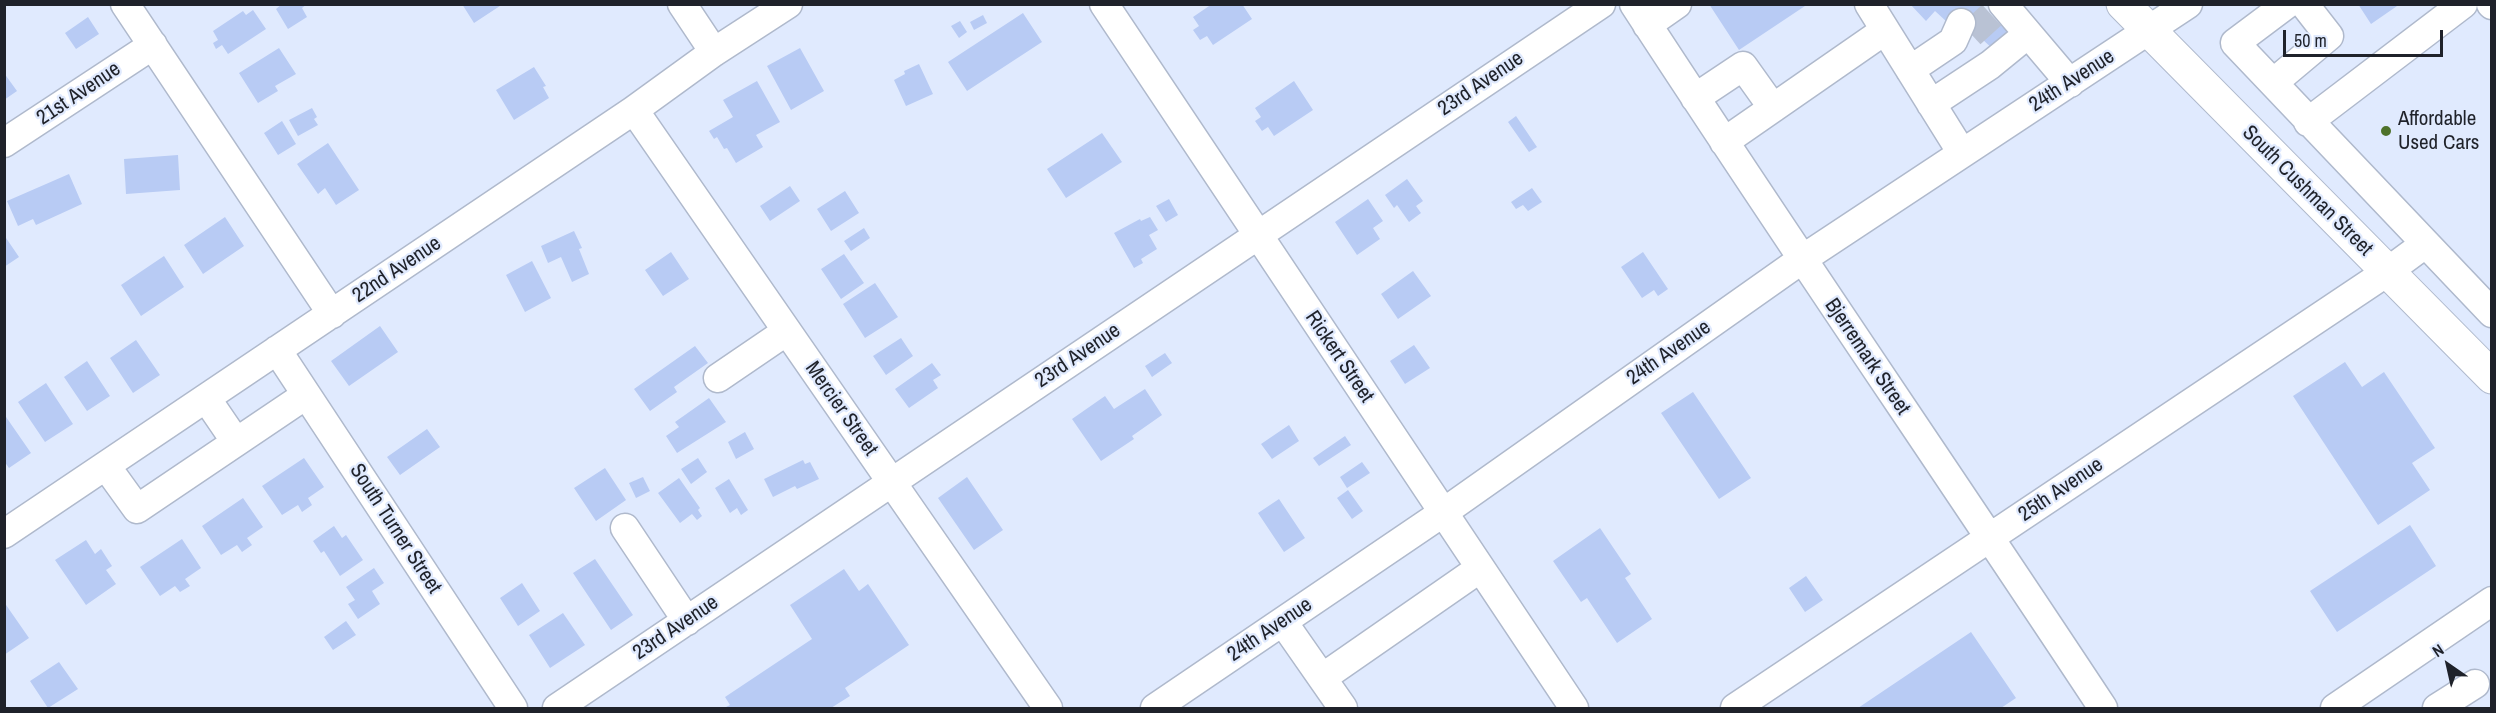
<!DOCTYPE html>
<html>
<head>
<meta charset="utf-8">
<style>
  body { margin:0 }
  #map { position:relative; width:2496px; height:713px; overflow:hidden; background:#e0eafe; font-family:"Archivo Narrow",sans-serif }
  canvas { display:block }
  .frame { position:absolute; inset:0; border:6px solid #1f222a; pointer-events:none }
  .north { position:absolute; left:2418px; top:635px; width:60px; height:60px; -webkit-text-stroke:4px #e0eafe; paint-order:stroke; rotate:326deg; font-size:16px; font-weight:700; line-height:24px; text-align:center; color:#1f222a }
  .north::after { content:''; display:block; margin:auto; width:21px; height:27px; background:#1f222a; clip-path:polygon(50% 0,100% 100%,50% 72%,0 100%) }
  .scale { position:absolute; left:2283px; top:30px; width:160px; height:27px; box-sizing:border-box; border:3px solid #1f222a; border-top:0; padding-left:8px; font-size:18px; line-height:21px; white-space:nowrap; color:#1f222a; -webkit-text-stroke:4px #e0eafe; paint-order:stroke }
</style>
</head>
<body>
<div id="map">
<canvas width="2496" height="713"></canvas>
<div class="frame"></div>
<div class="north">N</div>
<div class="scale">50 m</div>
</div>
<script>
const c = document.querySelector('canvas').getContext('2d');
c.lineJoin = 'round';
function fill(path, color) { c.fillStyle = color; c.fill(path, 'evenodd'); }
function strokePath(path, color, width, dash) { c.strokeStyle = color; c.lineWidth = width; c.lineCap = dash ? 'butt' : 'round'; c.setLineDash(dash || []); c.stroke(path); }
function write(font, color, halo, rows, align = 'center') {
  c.font = font + ' "Archivo Narrow",sans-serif'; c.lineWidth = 4.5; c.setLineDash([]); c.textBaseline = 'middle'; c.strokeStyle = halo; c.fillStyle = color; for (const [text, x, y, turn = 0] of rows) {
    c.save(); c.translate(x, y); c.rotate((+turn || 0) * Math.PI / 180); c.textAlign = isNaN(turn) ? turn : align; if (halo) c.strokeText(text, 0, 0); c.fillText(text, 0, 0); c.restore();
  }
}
fill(new Path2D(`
  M282,4H307L302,8L307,17L288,29L276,9Z
  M462,4H503L474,23Z
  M1212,4H1242L1252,19L1213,45L1207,36L1200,40L1193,30L1199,26L1193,17Z
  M1709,4H1808L1739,50Z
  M1910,4H1979L2011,35L1995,51L1955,14L1947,22L1935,11L1926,21Z
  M2358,4H2400L2371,24Z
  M253,10L266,29L228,54L222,45L216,49L213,43L218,40L213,31L243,11L246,15Z
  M1023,13L1042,42L967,91L948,62Z
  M983,15L987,23L974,30L970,22Z
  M88,17L99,34L76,49L65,33Z
  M960,21L967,32L959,38L951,26Z
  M279,48L296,74L275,86L278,91L258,103L239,73Z
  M800,48L824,91L791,110L767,66Z
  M919,64L933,94L906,106L894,80L905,74L904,71Z
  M534,67L546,86L543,87L549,98L514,120L496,90Z
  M4,73L17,91L4,100Z
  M757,81L780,122L756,135L763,147L736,163L727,148L724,149L717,137L714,139L709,131L733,117L723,100Z
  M1294,81L1313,110L1274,136L1268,127L1262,131L1255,121L1261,117L1255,108Z
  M312,108L317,117L314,119L318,125L298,136L289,120Z
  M1516,116L1537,147L1529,152L1508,122Z
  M282,121L296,144L278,155L264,133Z
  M1102,133L1122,162L1066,198L1047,169Z
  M328,143L359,190L336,205L325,188L318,194L297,164Z
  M178,155L180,190L126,194L124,159Z
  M69,174L82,204L36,225L33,219L18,226L7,201Z
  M1407,179L1423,201L1416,206L1421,213L1409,222L1397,205L1394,208L1385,195Z
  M790,186L800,201L770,221L760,206Z
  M1532,188L1542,202L1528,211L1523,205L1516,209L1511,202Z
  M845,191L859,213L831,231L817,209Z
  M1169,199L1178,215L1166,222L1156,206Z
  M1368,199L1383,221L1373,228L1380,239L1357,255L1335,222Z
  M225,217L244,246L203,274L184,245Z
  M1150,217L1158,230L1149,235L1157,249L1141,259L1143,263L1134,268L1114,233L1140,219L1141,221Z
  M864,228L870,238L851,251L844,241Z
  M574,231L582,248L579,249L589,274L572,282L561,257L548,263L541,246Z
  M4,235L19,257L4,267Z
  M671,252L689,279L663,296L645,270Z
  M1643,252L1668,289L1658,296L1654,290L1642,298L1621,267Z
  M844,254L864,283L841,299L821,269Z
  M164,256L184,287L141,316L121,285Z
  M532,261L551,298L525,312L506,275Z
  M1413,271L1431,296L1398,319L1381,294Z
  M875,283L898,317L865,338L843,304Z
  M380,326L398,352L349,386L331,361Z
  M901,338L913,356L886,375L873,356Z
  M136,340L160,375L133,393L110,358Z
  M1414,345L1430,368L1405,384L1390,361Z
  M695,346L708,363L674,387L677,392L650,411L634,389Z
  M1165,353L1172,363L1152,377L1145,366Z
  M87,361L110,396L87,411L64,377Z
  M2345,362L2362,387L2384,372L2435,448L2412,463L2430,490L2378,525L2293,396Z
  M932,363L941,375L933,380L938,388L909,408L895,389Z
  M46,383L73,424L45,442L18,402Z
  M1145,389L1162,415L1132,436L1134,439L1101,461L1072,419L1105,396L1114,409Z
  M1693,392L1751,478L1719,499L1661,413Z
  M709,398L726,422L677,453L666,436L679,427L675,422Z
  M4,414L31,453L9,468L4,461Z
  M1289,425L1299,441L1272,459L1261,444Z
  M427,429L440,447L400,475L387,457Z
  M745,432L754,449L736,459L728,442Z
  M1345,436L1351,445L1319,466L1313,458Z
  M304,458L324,487L308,498L312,505L302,512L298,505L282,515L262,486Z
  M698,458L707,472L691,484L681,469Z
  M803,460L805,464L810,462L819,479L797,489L795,486L773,497L764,479Z
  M1362,462L1370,473L1347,488L1340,477Z
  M605,468L626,500L596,521L574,488Z
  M643,477L650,491L636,498L629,483Z
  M967,477L1003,530L974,550L938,498Z
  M679,478L700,508L698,510L702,516L697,520L692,514L680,523L658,493Z
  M729,479L748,510L741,515L737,508L730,513L715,488Z
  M1348,490L1363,511L1352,519L1337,498Z
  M243,498L263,527L247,538L252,545L242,552L237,545L221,555L202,526Z
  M1279,499L1305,538L1284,552L1258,513Z
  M2410,525L2436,566L2337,632L2310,591Z
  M334,526L342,538L346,535L363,560L340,576L324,551L321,553L313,541Z
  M1600,528L1631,574L1625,578L1652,619L1617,643L1587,598L1581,602L1553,561Z
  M182,539L201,568L185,579L190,586L180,592L175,586L160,596L140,567Z
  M86,540L95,554L101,549L112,566L106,570L116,584L86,605L55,560Z
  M595,559L633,615L611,630L573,573Z
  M374,568L384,583L372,591L380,604L358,619L348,604L355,600L346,587Z
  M844,569L859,591L868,584L909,645L845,688L850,696L831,708H724L730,705L725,697L812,639L790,605Z
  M1806,576L1823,600L1805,612L1789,588Z
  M522,583L540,611L518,626L500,598Z
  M4,602L29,638L4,655Z
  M563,613L585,645L550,668L529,635Z
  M346,621L356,635L333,650L324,637Z
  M1971,632L2016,698L2001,708H1858Z
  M59,662L78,689L48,708L30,681Z`), '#b8cbf4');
strokePath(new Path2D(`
  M1971,34L1994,13`), '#b9c2d4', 28, [28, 14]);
const minor = new Path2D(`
  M125,4L332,314
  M682,4L714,52
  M1104,4L1574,708
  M1634,4C1788,241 1948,473 2103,708
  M1869,4L1962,153
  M2003,4L2070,83
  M2287,4L2235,43L2492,313
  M2491,4L2492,5
  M1647,25L1677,4
  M1910,70L1953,41L1961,23
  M2273,83L2329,36L2304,4
  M1695,98L1743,66L1773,108
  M1931,104L1990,65L2028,34
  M634,110L1048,708
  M2308,122L2463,4
  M1724,142L1884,31
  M4,143L153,45
  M277,350L513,708
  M718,378L787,331
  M206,398L236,442
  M106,466L137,509L306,395
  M625,528L687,621
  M4,534L634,110L714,52L788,4
  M1283,622L1343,708
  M1322,678L1479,569
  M557,708L1601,4
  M1155,708L1444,512L1801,260L2188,4
  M1735,708L2387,272L2425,244
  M2335,708L2492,601
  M2437,708L2475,684`);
const major = new Path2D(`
  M2123,4L2492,377`);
strokePath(minor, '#afb9cc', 31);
strokePath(major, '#afb9cc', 35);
strokePath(minor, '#fff', 28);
strokePath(major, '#fff', 33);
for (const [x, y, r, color] of [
  [2386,131,6,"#4e722b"]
]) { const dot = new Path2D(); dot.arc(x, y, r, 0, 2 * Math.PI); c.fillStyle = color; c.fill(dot); strokePath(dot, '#e0eafe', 2); }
write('21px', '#1f222a', '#e0eafe', [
  ["24th Avenue",2072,81,-33],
  ["23rd Avenue",1481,84,-34],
  ["21st Avenue",79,94,-34],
  ["South Cushman Street",2307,191,45],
  ["22nd Avenue",397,270,-34],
  ["24th Avenue",1669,353,-35],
  ["23rd Avenue",1078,356,-34],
  ["Rickert Street",1339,357,56],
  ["Bjerremark Street",1867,357,56],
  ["Mercier Street",841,409,55],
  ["25th Avenue",2061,490,-34],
  ["South Turner Street",395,529,57],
  ["23rd Avenue",676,628,-34],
  ["24th Avenue",1270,630,-34]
]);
write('21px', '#1f222a', '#e0eafe', [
  ["Affordable",2398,119],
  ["Used Cars",2398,143]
], 'left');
</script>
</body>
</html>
